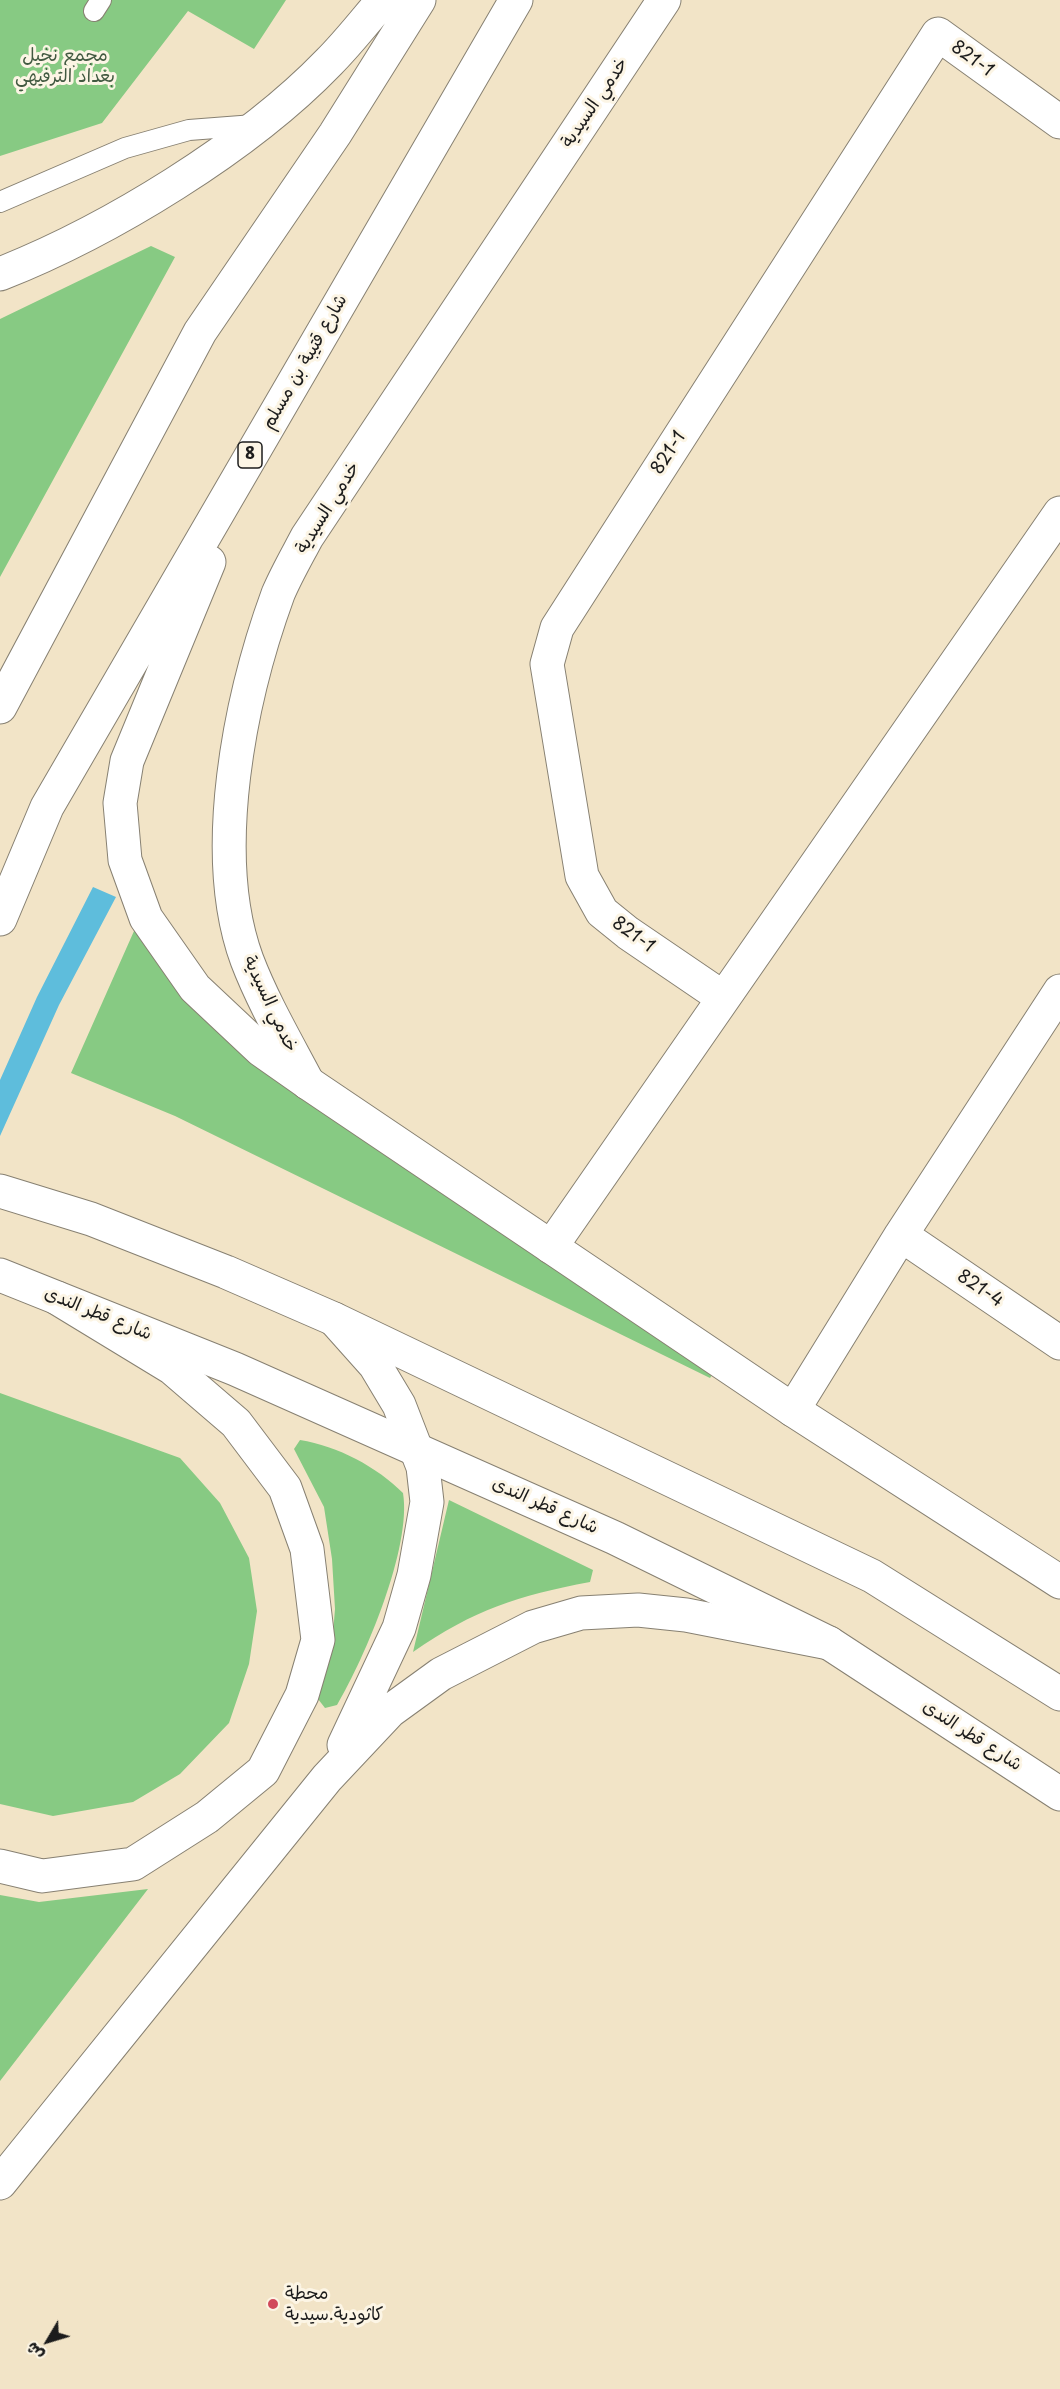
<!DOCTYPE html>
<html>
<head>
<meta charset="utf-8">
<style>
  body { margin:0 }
  #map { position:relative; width:1060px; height:2389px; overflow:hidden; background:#f2e4c7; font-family:"Playpen Sans","Playpen Sans Arabic",sans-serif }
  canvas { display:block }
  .north { position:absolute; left:18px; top:2311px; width:60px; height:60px; -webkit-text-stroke:4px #fcf5e5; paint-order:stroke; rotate:232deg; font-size:16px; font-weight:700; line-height:24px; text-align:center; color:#1c1c1c }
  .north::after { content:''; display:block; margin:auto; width:21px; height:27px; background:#1c1c1c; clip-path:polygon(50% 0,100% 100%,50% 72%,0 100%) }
</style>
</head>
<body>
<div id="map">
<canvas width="1060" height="2389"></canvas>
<div class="north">ش</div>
</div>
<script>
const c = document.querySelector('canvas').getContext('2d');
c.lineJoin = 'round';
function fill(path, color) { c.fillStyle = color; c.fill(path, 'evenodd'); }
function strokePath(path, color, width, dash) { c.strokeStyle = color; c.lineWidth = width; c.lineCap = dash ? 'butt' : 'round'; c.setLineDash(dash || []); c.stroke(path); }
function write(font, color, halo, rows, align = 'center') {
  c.font = font + ' "Playpen Sans","Playpen Sans Arabic",sans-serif'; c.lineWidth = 6; c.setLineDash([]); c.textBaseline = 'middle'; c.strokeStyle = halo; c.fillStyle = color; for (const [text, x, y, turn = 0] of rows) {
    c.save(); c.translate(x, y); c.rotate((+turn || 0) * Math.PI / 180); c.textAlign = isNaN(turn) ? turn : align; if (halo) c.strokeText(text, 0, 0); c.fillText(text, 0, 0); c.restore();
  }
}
fill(new Path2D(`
  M0,0H286L254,49L188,11L102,123L0,156Z
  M151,246L175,257L0,577V319Z
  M138,922L183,992L718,1367L710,1378L175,1116L71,1073Z
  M0,1393L180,1458L220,1503L249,1558L257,1611L249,1664L229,1723L180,1774L133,1802L53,1816L0,1804Z
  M300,1440C338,1446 377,1467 403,1493C412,1547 365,1658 337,1705L325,1708L318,1699L332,1645L335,1609L332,1559L324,1507L294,1449Z
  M449,1500L593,1570L590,1582C517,1596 475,1609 413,1652Z
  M148,1889L0,2081V1895L39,1902Z`), '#87ca83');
fill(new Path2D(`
  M93,887L116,897L59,1005L0,1136V1080L37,997Z`), '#5ebddc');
const service = new Path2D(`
  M94,11L101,0
  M0,202L125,148L189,130L254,125`);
const minor = new Path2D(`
  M722,997L628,933L602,912L582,876L547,664L557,628L938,34L1060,122
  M901,1235L1060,1343
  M551,1247L1060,513
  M793,1410L901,1235L1060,991`);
const tertiary = new Path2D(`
  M308,1083C287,1043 263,1002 247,960C208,854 240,698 278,594C286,575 297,556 307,537L664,0`);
const primary = new Path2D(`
  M308,1083L793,1410L1060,1582
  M0,1191L91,1219L226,1272L334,1319L872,1576L1060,1694
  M0,1275L235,1369L615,1538L829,1643L1060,1794`);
const trunk = new Path2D(`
  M0,274C109,231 247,147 329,62C348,43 365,21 383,0
  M209,562L127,761L120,803L125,860L146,918L195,988L261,1050L308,1083
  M0,707L200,332L335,134L419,0
  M0,919L47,807L516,0
  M334,1319L375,1365L399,1405L423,1467L427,1502L414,1575L399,1628L344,1745
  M0,1866L42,1876L133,1864L207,1817L263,1771L302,1695L318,1640L307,1549L285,1488L236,1423L172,1368L57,1298
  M0,2183L327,1778L390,1711L441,1674L533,1627L581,1613L638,1610L686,1615L829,1643`);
strokePath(service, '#878072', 22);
strokePath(minor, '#878072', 35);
strokePath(tertiary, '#878072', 35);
strokePath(primary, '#878072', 35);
strokePath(trunk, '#878072', 35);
strokePath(service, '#fff', 20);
strokePath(minor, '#fff', 33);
strokePath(tertiary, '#fff', 33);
strokePath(primary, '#fff', 33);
strokePath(trunk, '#fff', 33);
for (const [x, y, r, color] of [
  [273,2304,6,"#d1495b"]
]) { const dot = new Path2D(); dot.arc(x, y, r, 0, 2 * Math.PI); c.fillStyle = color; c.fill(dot); strokePath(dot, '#fcf5e5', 2); }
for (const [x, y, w] of [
  [250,455,24]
]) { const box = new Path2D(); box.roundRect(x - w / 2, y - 13, w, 26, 4.5); c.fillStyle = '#fcf5e5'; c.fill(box); strokePath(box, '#1c1c1c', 1.5); }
write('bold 16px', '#1c1c1c', null, [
  ["8",250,455]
]);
write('18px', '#415940', '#fcf5e5', [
  ["مجمع نخيل",65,56],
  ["بغداد الترفيهي",65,77]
]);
write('18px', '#1c1c1c', '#fcf5e5', [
  ["821-1",972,59,36],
  ["خدمي السيدية",595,103,-56],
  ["شارع قتيبة بن مسلم",305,362,-60],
  ["821-1",669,453,-57],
  ["خدمي السيدية",328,508,-58],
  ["821-1",633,935,36],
  ["خدمي السيدية",270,1004,65],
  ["821-4",980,1289,34],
  ["شارع قطر الندى",98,1314,22],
  ["شارع قطر الندى",545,1506,24],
  ["شارع قطر الندى",972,1736,33]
]);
write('18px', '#1c1c1c', '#fcf5e5', [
  ["محطة",285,2294],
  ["كاثودية.سيدية",285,2315]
], 'left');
</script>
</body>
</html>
